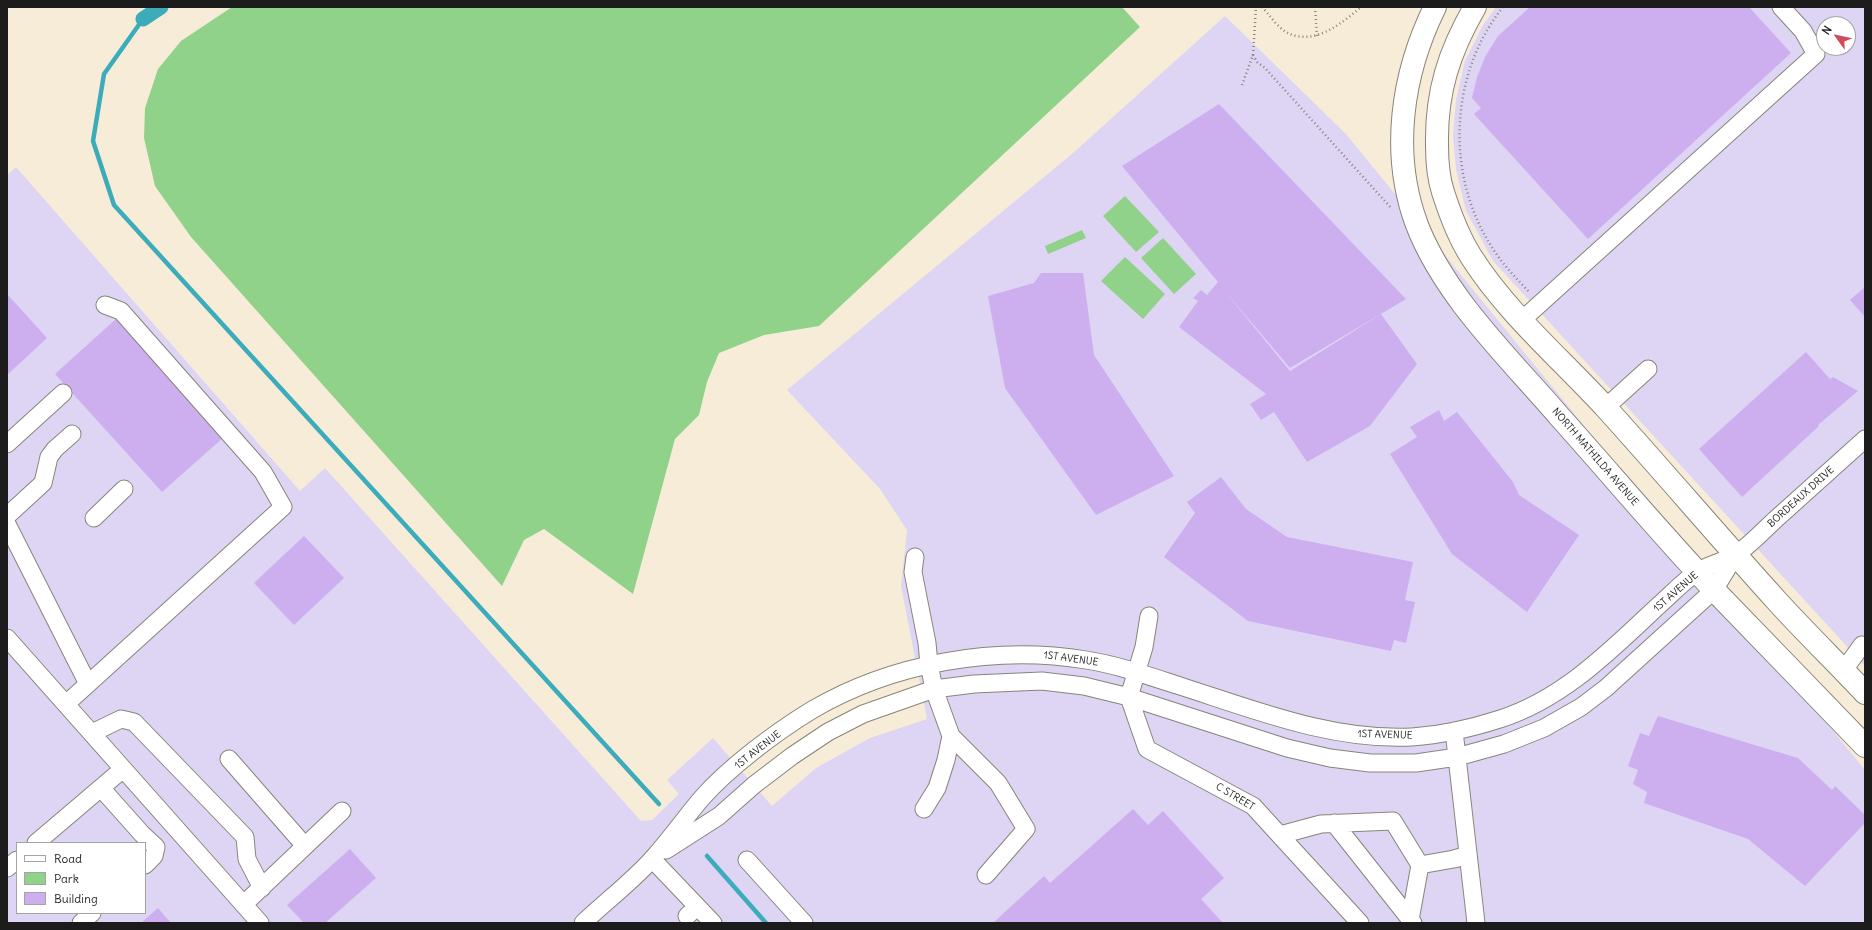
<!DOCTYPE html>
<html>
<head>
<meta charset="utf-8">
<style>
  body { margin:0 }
  #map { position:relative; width:1872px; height:930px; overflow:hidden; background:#f6ecd8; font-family:Delius,sans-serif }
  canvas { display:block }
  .frame { position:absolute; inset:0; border:8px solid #1c1c1c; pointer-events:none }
  .legend { position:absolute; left:16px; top:842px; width:130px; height:72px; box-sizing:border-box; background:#fff; border:1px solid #a4a4a4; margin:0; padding:5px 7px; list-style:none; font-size:12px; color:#1c1c1c }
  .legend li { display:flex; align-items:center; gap:8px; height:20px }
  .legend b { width:20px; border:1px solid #a4a4a4 }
  .north { position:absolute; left:1816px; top:16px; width:40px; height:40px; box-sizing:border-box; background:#fff; border:1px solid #a4a4a4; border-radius:50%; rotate:303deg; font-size:11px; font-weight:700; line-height:16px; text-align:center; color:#1c1c1c }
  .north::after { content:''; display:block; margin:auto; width:14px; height:18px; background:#d1495b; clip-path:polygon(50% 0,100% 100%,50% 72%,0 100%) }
</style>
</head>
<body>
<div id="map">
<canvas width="1872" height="930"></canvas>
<div class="frame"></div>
<ul class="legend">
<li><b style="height:5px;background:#fff"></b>Road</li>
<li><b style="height:11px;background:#90d289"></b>Park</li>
<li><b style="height:11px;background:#cdaff0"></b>Building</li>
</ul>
<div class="north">N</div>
</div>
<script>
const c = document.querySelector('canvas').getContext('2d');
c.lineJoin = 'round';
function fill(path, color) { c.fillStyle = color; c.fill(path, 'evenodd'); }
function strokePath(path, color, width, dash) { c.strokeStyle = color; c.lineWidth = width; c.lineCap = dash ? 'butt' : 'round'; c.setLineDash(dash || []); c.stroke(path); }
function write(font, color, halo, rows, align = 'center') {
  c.font = font + ' Delius,sans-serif'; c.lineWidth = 3; c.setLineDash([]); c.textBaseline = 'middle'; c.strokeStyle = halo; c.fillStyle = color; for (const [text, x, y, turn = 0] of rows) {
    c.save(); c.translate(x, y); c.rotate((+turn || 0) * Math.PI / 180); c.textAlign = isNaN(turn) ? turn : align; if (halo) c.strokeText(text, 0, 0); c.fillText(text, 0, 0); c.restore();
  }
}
fill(new Path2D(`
  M1496,7H1865V666L1493,261L1466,211L1456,169L1453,136L1456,100L1465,61L1483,25ZM1824,24H1848V48H1824Z
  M1225,16L1346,134L1865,770V923H7V175L16,167L300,491L325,468L641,821L652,820L679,794L667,780L713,738L772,806L816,768L870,738L927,719L901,586L907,530L880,489L787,390L1073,153ZM17,843H145V913H17Z`), '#ded5f5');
fill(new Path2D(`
  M232,7H1122L1140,27L819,326L764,335L719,353L707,382L699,415L675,439L633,594L544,529L524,540L502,586L191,237L155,186L144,138L145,108L158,69L181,41Z
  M1125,196L1159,232L1136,252L1103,216Z
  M1082,230L1086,238L1048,254L1045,246Z
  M1163,238L1196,274L1174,294L1141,258Z
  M1125,257L1165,294L1143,319L1101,281Z`), '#90d289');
strokePath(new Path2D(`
  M143,19L104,74L93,141L114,205L659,804
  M707,856L766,923`), '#3cacba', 4.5);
strokePath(new Path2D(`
  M143,19L161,7`), '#3cacba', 15);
fill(new Path2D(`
  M1530,7H1749L1791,53L1588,239L1474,114L1481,108L1472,98L1477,77L1485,57L1498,36Z
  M1219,104L1406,299L1290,368L1223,289L1290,371L1381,314L1417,364L1370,426L1307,462L1274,412L1261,420L1250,404L1266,394L1179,327L1198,301L1193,298L1201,290L1207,295L1218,282L1122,166Z
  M1041,273H1083L1094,355L1174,476L1096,515L1005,388L988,296L1034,283Z
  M1865,287V317L1850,300Z
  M7,294L47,338L7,375Z
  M117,318L224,437L162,492L55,374Z
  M1806,352L1830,379L1833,377L1858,391L1818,425L1819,426L1742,497L1699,449Z
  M1439,410L1444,421L1457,412L1513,482L1519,495L1579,535L1527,612L1452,554L1390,454L1417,437L1410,427Z
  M1221,477L1246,509L1287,537L1413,562L1405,600L1415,602L1406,643L1394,640L1391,651L1248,621L1164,557L1195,513L1187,502Z
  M304,536L344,578L294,625L254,583Z
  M1658,716L1798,758L1832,790L1835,786L1865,815V823L1805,886L1748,839L1644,803L1647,792L1633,784L1638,770L1628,766L1640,733L1649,736Z
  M1133,809L1148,825L1163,811L1224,878L1201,899L1223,923H993L1044,876L1050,883Z
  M350,849L376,878L325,923H304L287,905Z
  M158,908L171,923H141Z`), '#cdaff0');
const minor = new Path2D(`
  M1522,320L1816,54L1803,31L1781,7
  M1605,408L1648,369
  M7,444L63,393
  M7,516L43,483L49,457L55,449L72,434
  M94,518L124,489
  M7,524L88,684
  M915,557L913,572L927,643L929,664L934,689L951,736L946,760L937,788L924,809
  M1149,616L1144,647L1129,697L1147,749L1253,806L1360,923
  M7,638L260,923
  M1844,670L1862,645
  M66,704L283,507L263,472L121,311L105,305
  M1454,731L1476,923
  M92,733L121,719L134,722L245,837L247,859L262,888
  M951,736L998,783L1026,829L986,875
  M229,759L305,846
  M101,788L142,834L156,847
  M1334,823L1413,923
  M1280,835L1321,824L1393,821L1420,865L1454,859L1468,855
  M36,843L123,769
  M666,850L719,816L754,785L792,756L828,732L863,714L934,689L974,684L1042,681L1084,686L1129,697L1287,748L1330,758L1370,763H1416L1457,757L1504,744L1544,728L1581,707L1606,688L1714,590L1736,554
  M652,859L713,923
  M747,860L804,923
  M145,865L154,856L156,847
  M7,868L17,860
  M244,904L342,811
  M687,916L697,907
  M1410,920L1420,865
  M81,923L92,913
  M583,923C606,901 633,881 654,857C671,838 685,818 701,799C729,767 776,732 812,710C892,663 995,645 1086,660C1118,665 1149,676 1180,686C1255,710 1332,741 1412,737C1441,735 1472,728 1500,719C1563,699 1610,651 1657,607C1670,596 1682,582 1696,573C1708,564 1724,562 1737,554C1751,544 1764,530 1776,519C1806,492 1835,466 1865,439`);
const major = new Path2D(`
  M1435,7C1402,74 1390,153 1417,225C1445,297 1509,358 1559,416C1611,474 1661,534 1715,591C1765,643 1815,694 1865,746
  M1475,7C1449,52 1436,92 1437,145C1437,160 1438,177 1443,192C1450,214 1459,238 1472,258C1508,314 1561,359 1606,408C1663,471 1719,537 1776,600C1805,632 1836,662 1865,693`);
strokePath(minor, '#89847a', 19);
strokePath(major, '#89847a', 24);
strokePath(new Path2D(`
  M1262,7C1269,14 1277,27 1286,32C1313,47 1341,24 1361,7
  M1315,7L1317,36
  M1503,7C1448,76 1445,179 1495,252C1505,267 1518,280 1530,293
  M1253,55L1257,62L1265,68L1392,209
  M1242,85L1253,55L1256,7`), '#89847a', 2.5, [1, 3]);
strokePath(minor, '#fff', 17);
strokePath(major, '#fff', 22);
write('10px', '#1c1c1c', '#fff', [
  ["NORTH MATHILDA AVENUE",1595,457,49],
  ["BORDEAUX DRIVE",1801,497,-42],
  ["1ST AVENUE",1676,592,-41],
  ["1ST AVENUE",1071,659,8],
  ["1ST AVENUE",1385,735,2],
  ["1ST AVENUE",758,750,-38],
  ["C STREET",1235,797,31]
]);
</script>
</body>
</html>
